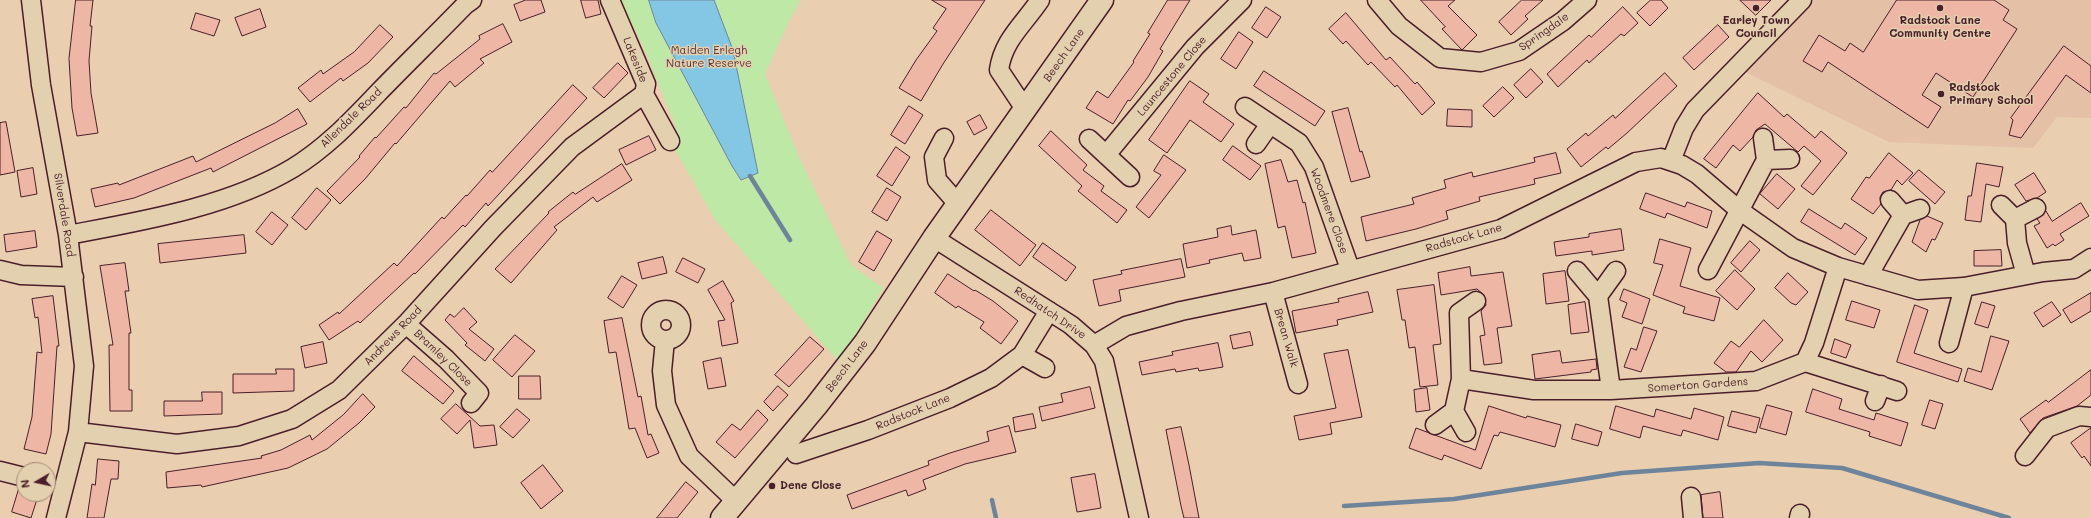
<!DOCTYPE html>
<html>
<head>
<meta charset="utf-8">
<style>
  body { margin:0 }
  #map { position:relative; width:2091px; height:518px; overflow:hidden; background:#e9ceaf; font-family:Mali,sans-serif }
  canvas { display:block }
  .north { position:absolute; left:16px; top:462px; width:40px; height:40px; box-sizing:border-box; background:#e3d0ae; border:1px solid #a6897a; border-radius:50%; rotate:261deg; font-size:11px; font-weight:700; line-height:16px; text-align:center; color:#4a1f2b }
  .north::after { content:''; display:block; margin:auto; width:14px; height:18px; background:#4a1f2b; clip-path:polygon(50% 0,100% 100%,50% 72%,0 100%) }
</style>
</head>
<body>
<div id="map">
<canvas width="2091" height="518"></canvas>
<div class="north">N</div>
</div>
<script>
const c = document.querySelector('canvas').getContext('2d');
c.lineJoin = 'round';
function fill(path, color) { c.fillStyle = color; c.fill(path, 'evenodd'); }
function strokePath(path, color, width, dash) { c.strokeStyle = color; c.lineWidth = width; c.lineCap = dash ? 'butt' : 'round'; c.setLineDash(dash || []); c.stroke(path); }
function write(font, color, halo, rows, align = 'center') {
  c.font = font + ' Mali,sans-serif'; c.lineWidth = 3; c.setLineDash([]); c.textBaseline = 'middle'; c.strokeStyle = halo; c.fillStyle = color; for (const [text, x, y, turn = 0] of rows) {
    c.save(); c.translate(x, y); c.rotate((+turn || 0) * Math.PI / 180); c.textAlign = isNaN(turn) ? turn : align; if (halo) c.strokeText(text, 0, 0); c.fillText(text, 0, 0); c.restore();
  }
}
fill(new Path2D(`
  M1814,0H2091V118L2057,117L2033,148L1889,142L1745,72Z`), '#e4c0a7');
fill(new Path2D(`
  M621,0H801L793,13L765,74L799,157L851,265L883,288L839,362L715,220L670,141L677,130L646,53Z`), '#bee8a5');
const water = new Path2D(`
  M649,0H714L733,50L758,173L741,180L732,166L656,23Z`);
fill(water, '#84c7e5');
strokePath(water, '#6d849b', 1);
strokePath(new Path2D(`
  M750,176L790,240
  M992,500L996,518
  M1344,506L1454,499L1622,473L1759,463L1842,468L2009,518`), '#6d849b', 4.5);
const building = new Path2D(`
  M76,0H93L90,26H92L89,61L91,93L98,133L77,136L72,108L69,59Z
  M526,0H541L545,12L520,21L514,5Z
  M581,0H598L601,14L586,18Z
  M932,0H985L943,64L921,101L899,88L916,60L937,31L933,28L946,9Z
  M1168,0H1190L1160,49L1163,51L1148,77L1130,101L1128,100L1113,124L1086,108L1097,91L1108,98L1134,62L1133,61L1150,34L1148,33Z
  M1421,0H1455L1448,6L1477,35L1462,50L1442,29L1445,27Z
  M1522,0H1543L1525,16L1528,19L1511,35L1499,22Z
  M1651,0H1661L1668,8L1650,26L1637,13Z
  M1740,0H1771L1756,15Z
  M1897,0H1994L2009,10L2003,20L2017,29L1973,97L1936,73L1922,95L1941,107L1928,128L1828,62L1822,72L1803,61L1819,35L1845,51L1850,43L1863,52Z
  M1266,7L1281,17L1267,38L1252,28Z
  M1623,7L1638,23L1624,36L1621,34L1589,63L1587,60L1558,87L1547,74L1589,35L1591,37Z
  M260,9L266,27L242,36L235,18Z
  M196,13L220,20L214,36L191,29Z
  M1346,13L1386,60L1390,57L1415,84L1417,82L1435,103L1422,115L1397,85L1395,87L1371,62L1368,65L1346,41L1343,44L1329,29Z
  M503,24L512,42L480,59L484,63L455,87L450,81L396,144L395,143L365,179L340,204L327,191L360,157L359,156L375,137L376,138L404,107L406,108L434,73L436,74L480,39L479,36Z
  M380,25L393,37L368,63L343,81L341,78L310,102L298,88L321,70L323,74L354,52Z
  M1718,25L1729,37L1694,70L1683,58Z
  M1239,32L1253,42L1236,69L1221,59Z
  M2064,46L2091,66V93L2066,75L2021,138L2009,135L2013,120L2011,118Z
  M618,63L628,73L604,98L593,88Z
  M1531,69L1543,82L1526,98L1514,85Z
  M1264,71L1325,111L1315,126L1254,86Z
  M1665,73L1677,86L1627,133L1608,149L1606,147L1581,167L1567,149L1586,133L1588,136L1613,115L1615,118Z
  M1190,81L1209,94L1203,102L1234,124L1221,142L1190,120L1167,153L1149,140Z
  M573,85L587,98L488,206L486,203L465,227L463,225L415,274L414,273L360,323L358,321L329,340L319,325L338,312L339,314L394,263L397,266L442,217L444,219L466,195L467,196L490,170L492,172Z
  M1503,87L1514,98L1494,117L1483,106Z
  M1758,93L1784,117L1787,114L1815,138L1821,131L1847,153L1813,195L1801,186L1821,161L1804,146L1798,152L1765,124L1756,130L1753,137L1740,151L1733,145L1716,168L1704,159Z
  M909,106L923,115L905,144L891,135Z
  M1348,108L1360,152L1362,151L1370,177L1351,182L1332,112Z
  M298,109L307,124L213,172L211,168L134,198L95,207L91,189L118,183L119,185L193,156L196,162L275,123Z
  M1448,109L1472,110V127L1447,126Z
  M980,115L987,128L974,135L967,122Z
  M6,122L15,172L0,175V123Z
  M1051,131L1087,165L1083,170L1104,186L1101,191L1127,210L1117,223L1078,191L1082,186L1039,146Z
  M649,136L656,150L626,165L619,150Z
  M1233,146L1261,166L1250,180L1223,160Z
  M896,147L910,157L892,186L877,176Z
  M1556,153L1561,173L1534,179L1535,184L1479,197L1480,201L1446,211L1448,219L1416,229L1366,241L1361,217L1414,204L1412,198L1446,188L1444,180L1472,172L1473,177L1535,162L1534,158Z
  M1889,153L1913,173L1902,185L1897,180L1891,190L1883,192L1880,197L1881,204L1873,214L1851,199L1866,177L1869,178Z
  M1164,155L1186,170L1149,218L1136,207L1161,175L1154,171Z
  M1281,160L1288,182L1297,180L1303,203L1305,202L1316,253L1292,258L1285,226L1278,228L1265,164Z
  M1977,163L2003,167L1999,187L1986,184L1981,222L1965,220L1968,196H1971Z
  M622,164L632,180L597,202L593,197L554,227L557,230L511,283L495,269L549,213L548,212L573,192L575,194Z
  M33,168L37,194L21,197L17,171Z
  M1919,170L1945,192L1935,204L1909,181Z
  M2034,173L2046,192L2037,198L2026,201L2015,185Z
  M1777,174L1795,189L1778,209L1760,194Z
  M317,188L331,200L306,230L292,218Z
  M887,188L901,197L887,221L872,212Z
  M1646,193L1685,207L1687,202L1712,211L1707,228L1667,213L1665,218L1640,209Z
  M2081,203L2089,216L2060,234L2064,240L2055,246L2053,244L2047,248L2034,226L2040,223L2037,219L2046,211L2052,221Z
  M1809,209L1841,229L1845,223L1867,238L1855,255L1801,222Z
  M991,210L1036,245L1020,266L975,230Z
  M272,212L288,225L272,245L256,232Z
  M1927,216L1943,223L1935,240L1932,239L1926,252L1912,242L1920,220Z
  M1231,226L1232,235L1256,230L1261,258L1244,261L1242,253L1209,260L1210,263L1187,268L1183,244L1218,237L1217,229Z
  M1621,229L1624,250L1592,255V251L1556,256L1554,242L1589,237V234Z
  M35,231L37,247L6,252L4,235Z
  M877,231L892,240L874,271L859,262Z
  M244,235L246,253L160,263L158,244Z
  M1660,239L1691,248L1680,286L1720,298L1714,321L1683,313L1685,307L1653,295L1663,265L1654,263Z
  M1750,241L1760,250L1741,272L1731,263Z
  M1043,243L1076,267L1066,281L1033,257Z
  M2001,250L2002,266H1974V251Z
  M663,257L667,273L642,279L638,263Z
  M683,258L705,269L698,283L676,272Z
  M1181,259L1185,277L1119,290L1121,301L1099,306L1093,280L1122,274L1121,271Z
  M125,263L129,291H125L131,333H129V390H132V411H110L109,345H113L100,266Z
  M1470,267L1471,276L1503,272L1512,326L1497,328L1502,363L1484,365L1480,336L1485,335L1481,311L1486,305L1484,295L1477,289L1441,295L1438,273Z
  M1735,270L1755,289L1737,310L1716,291Z
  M1565,271L1569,301L1546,304L1543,274Z
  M1788,273L1808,292L1796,305L1791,303L1775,288Z
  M948,274L974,291L975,290L993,301L1018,321L1001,344L980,328L984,322L958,306L956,308L935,293Z
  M622,276L637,285L623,308L608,298Z
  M723,281L734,301L731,303L738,343L722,346L718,321L725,320L708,290Z
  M1434,285L1441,344L1433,345L1438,385L1420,387L1415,347L1409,348L1405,320H1402L1397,290Z
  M1624,289L1650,299L1642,324L1622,317L1627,303L1620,300Z
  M1368,292L1373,312L1337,320L1338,325L1296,333L1292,311L1339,302L1338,299Z
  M2091,293V311L2071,323L2063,310Z
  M53,296L59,346H57L51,434L46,454L24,449L32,417L37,352L42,353L38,317L35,318L32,299Z
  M1852,301L1880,310L1874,328L1846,320Z
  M1585,302L1589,332L1571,334L1568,305Z
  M1982,302L1995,306L1988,328L1975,324Z
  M2052,302L2061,315L2043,327L2034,313Z
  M1915,305L1928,310L1914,353L1962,369L1958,382L1897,362Z
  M464,308L477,322L469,329L494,349L485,361L465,345L467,343L445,320L450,314L454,317Z
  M622,318L638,397L641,396L648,435L651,434L659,453L647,458L635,428L629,429L616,352L609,353L604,321Z
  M1764,320L1783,340L1762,362L1751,351L1736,372H1726L1714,363L1731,341L1739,347Z
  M1644,327L1657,331L1641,372L1624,367L1631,348L1636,350Z
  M1250,332L1253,345L1233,349L1230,336Z
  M515,335L535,351L512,377L493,360Z
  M1991,336L2009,341L1992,390L1964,381L1968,368L1981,372Z
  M810,337L824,349L789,387L775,375Z
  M1835,339L1851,345L1846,358L1831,353Z
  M323,342L327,363L305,368L301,347Z
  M1218,343L1223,367L1199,371L1198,368L1176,372L1175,369L1142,375L1139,362L1173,355L1172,352Z
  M1348,350L1362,417L1330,423L1332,434L1299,440L1294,416L1336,408L1324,354Z
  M1560,351L1562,363L1596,359L1597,369L1591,370V372L1535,379L1532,355Z
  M414,356L454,391L443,404L402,371Z
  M721,358L726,386L708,389L703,362Z
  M276,369H294V391L233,393V374H276Z
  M2091,370V395L2077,406L2043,418L2030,433L2020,419L2046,400L2048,402Z
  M519,376H540L541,399H519Z
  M778,386L788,395L773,411L764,402Z
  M1090,387L1095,408L1042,421L1039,407L1063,402L1061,394Z
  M1427,388L1430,410L1416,412L1414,390Z
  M1813,389L1842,399L1839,409L1874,420L1876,413L1908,423L1901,446L1869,436L1870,432L1806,412Z
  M202,392H222V414L164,416V401H202Z
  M363,394L375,407L359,423L327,449L288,468L202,487L201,485L167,488L166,472L262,458L261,456L281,450L310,435L312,440L343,415Z
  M1930,400L1943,404L1935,429L1922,425Z
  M456,404L480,426L494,425L497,445L474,448L470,420L457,434L441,419Z
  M1767,405L1792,412L1786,435L1760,428Z
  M1489,406L1526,418L1527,416L1561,425L1555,447L1500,432L1498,436L1494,435L1481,469L1444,455L1442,460L1409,448L1416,428L1475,450Z
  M1616,406L1654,417L1656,409L1691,419L1694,408L1724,417L1718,440L1683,430L1681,436L1643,426L1640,438L1610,429Z
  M517,409L530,420L513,438L500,427Z
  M758,410L768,420L735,458L716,442L732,424L740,430Z
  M1732,411L1760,418L1756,433L1728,426Z
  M1033,414L1036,428L1015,432L1013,418Z
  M1576,424L1602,432L1598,446L1572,439Z
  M1009,426L1016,452L965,464L923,480L926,489L908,496L906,490L852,509L847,495L929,465L928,461L950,453L989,441L987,432Z
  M1181,427L1189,465L1199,518H1184L1181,506L1166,430Z
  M2091,428V466L2084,456L2082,458L2071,443Z
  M98,459L119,461L118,479H111L104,518H87L92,484L95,485Z
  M543,465L563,491L541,509L521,483Z
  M1095,474L1101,508L1077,512L1071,478Z
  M686,482L698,492L677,518H657Z
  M19,489L24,491V494L38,496L31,518L12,512Z
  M1720,492L1723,518H1703L1701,495Z`);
fill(building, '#edb6a5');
strokePath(building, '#4a1f2b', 1);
const street = new Path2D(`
  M31,0L41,85L68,235L84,366L78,432L56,518
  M610,0L646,84L644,94L670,141
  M1377,0L1399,26L1440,58L1481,62L1519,51L1563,21L1587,0
  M1245,107L1299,143L1314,167L1350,269
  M1025,109L999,70C1003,40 1024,24 1040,0
  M944,138L934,157L937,180L958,204
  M1089,139L1130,177
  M1256,144L1270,124
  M1106,155L1195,47L1242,0
  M1766,160L1790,159
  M1671,161L1684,128L1695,110L1802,0
  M2001,205L2015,219L2017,243L2026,275
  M1903,215L1920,209
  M2015,219L2036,208
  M68,235C142,221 228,207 293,168C326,148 351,121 377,94C406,64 436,35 465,5L472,0
  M934,238L1071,325L1094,345L1104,361L1109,383L1139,518
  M0,270L21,275L74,277
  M1708,270L1766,160L1763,138
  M1577,271L1598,296
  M1868,276L1903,215L1890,200
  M1273,292L1298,384
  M651 325a15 15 0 1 1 30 0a15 15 0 1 1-30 0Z
  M406,324L446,359L479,393L471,403
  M665,340L662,371L666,405L689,456L736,501
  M1949,343L1964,287
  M1094,345L1126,326L1181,311L1273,292L1501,229L1636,162L1661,158L1682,165L1697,174L1739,210L1793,248L1838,267L1918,290L1964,287L2043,272L2074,269L2091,258
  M1022,355L1045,368
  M1805,362L1897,391
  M1461,379L1459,313L1476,301
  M1611,390L1598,296L1616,271
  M1875,401L1881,385
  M1435,425L1454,411
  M78,432L177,444L239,436L292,419L339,390L406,324L493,228L572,147L644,94
  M1466,432L1454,411L1461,379L1534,390H1611L1756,381L1805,362L1814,343L1838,267
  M796,454L868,430L950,398L991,378L1022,355L1049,311
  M2025,456L2047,428L2079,416L2091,417
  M0,471L24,477
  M1691,497L1693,518
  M1799,518L1800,514`);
const secondary = new Path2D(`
  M722,518L816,406L865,343L934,238L1102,0`);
strokePath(street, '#4a1f2b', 21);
strokePath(secondary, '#4a1f2b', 25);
strokePath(street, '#e3d0ae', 18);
strokePath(secondary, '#e3d0ae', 22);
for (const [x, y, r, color] of [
  [1756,8,4,"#4a1f2b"],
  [1940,8,4,"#4a1f2b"],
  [1941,94,4,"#4a1f2b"],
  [772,486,4,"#4a1f2b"]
]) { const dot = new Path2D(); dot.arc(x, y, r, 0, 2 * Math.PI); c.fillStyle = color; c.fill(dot); strokePath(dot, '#e3d0ae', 1.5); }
write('bold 11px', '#4a1f2b', '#e3d0ae', [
  ["Earley Town",1756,21],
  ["Council",1756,34],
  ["Radstock Lane",1940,21],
  ["Community Centre",1940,34],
  ["Radstock",1949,88,"left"],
  ["Primary School",1949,101,"left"],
  ["Dene Close",780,486,"left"]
]);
write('11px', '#4a1f2b', '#e3d0ae', [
  ["Springdale",1544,32,-35],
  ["Beech Lane",1064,55,-55],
  ["Lakeside",635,60,68],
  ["Launcestone Close",1172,76,-50],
  ["Allendale Road",351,118,-44],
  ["Woodmere Close",1329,211,70],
  ["Silverdale Road",64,215,81],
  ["Radstock Lane",1464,238,-16],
  ["Redhatch Drive",1050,313,34],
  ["Andrews Road",393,336,-46],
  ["Brean Walk",1286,338,74],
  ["Bramley Close",443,358,44],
  ["Beech Lane",847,366,-53],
  ["Somerton Gardens",1698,385,-4],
  ["Radstock Lane",913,412,-22]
]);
write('11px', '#563337', '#e3d0ae', [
  ["Maiden Erlegh",709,51],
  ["Nature Reserve",709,64]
]);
</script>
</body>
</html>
